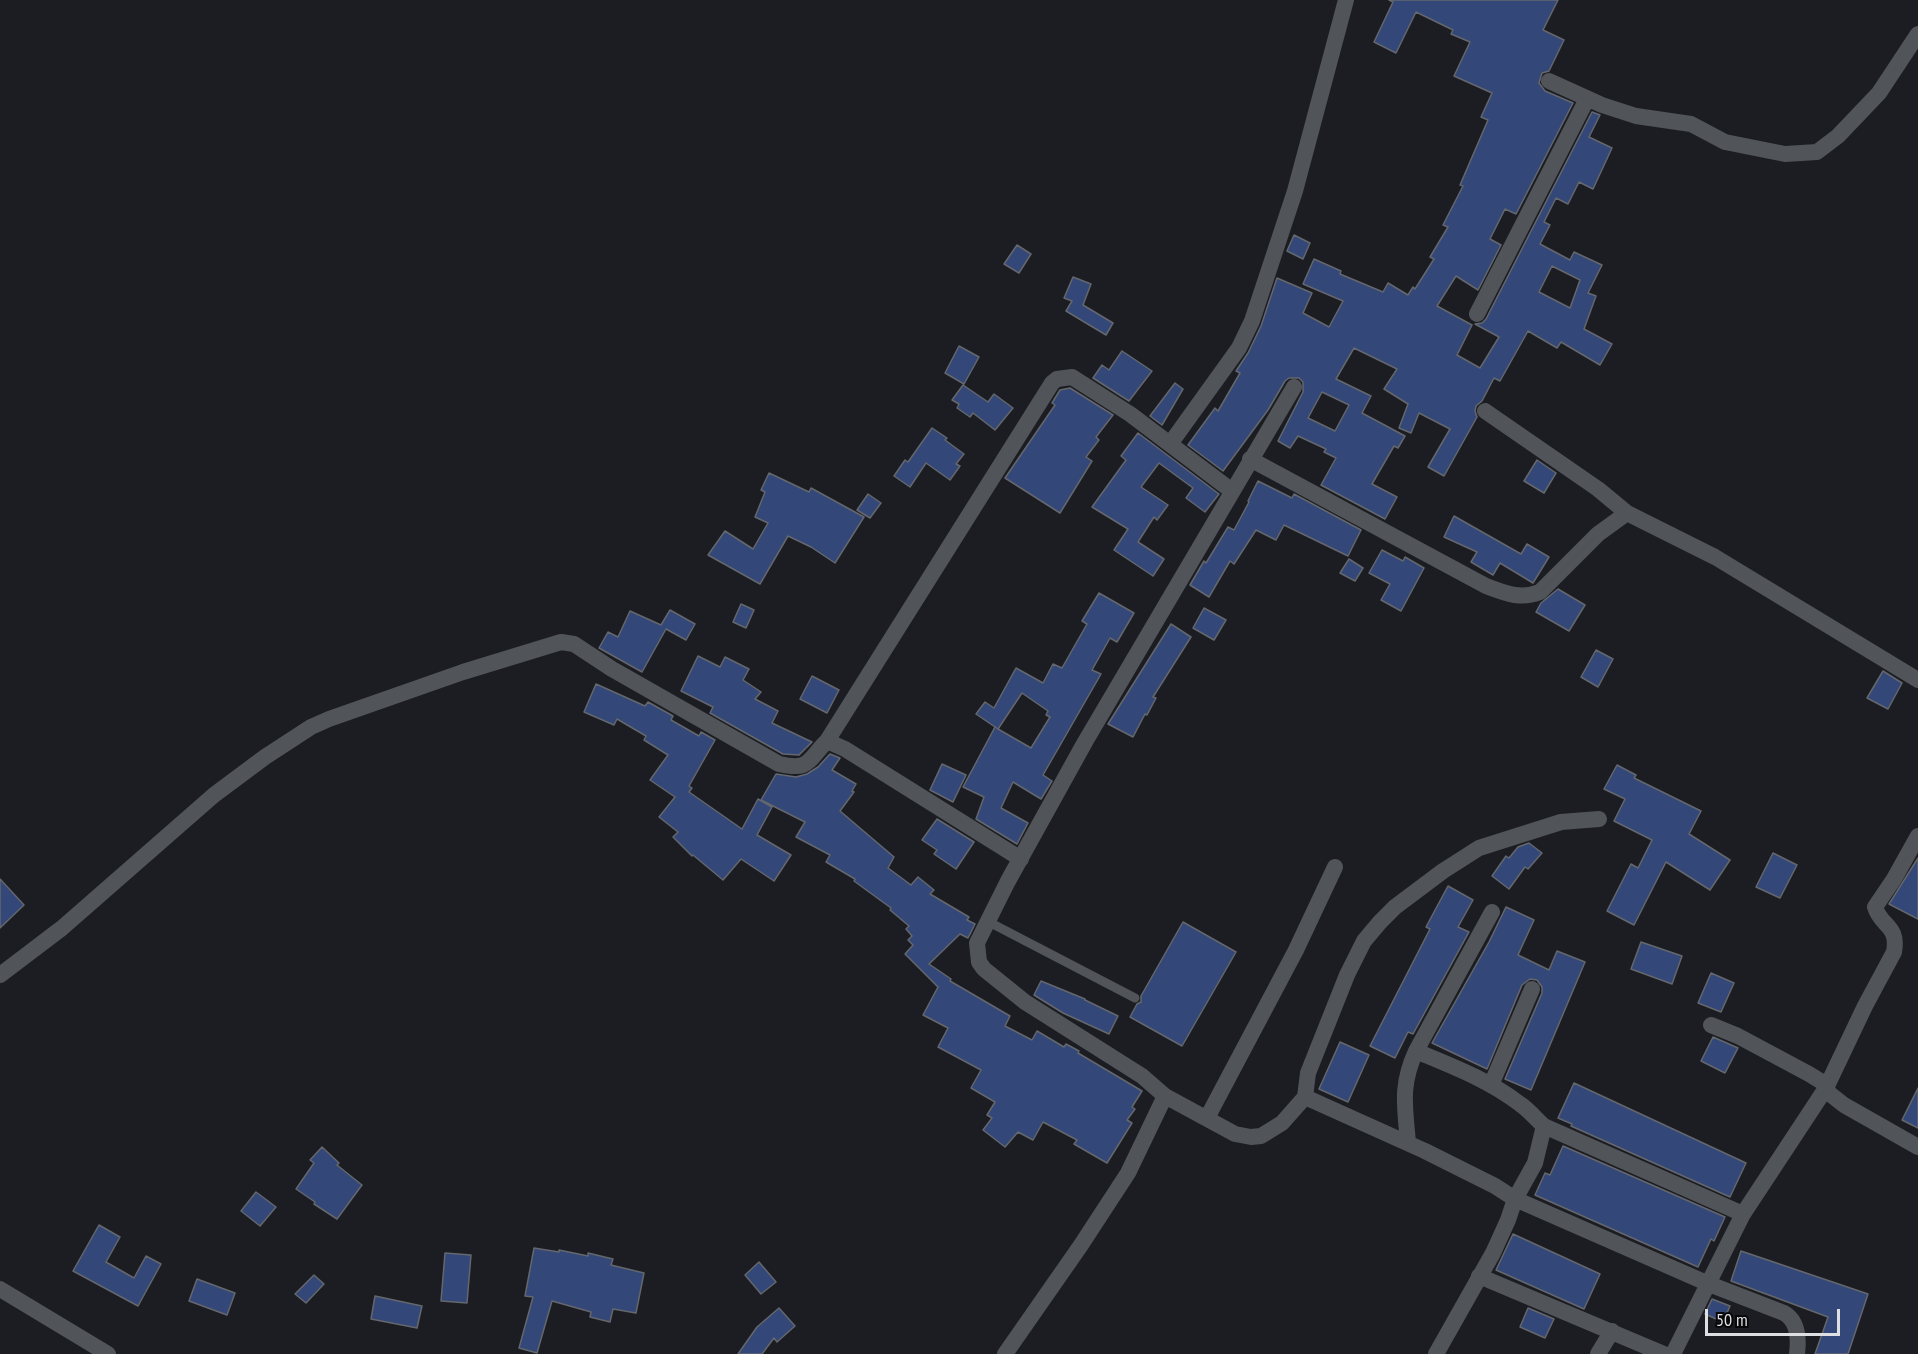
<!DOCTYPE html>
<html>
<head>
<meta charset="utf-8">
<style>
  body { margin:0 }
  #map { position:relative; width:1918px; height:1354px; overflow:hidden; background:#1b1d22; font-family:"PT Sans Narrow",sans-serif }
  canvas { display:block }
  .scale { position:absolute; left:1705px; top:1309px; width:135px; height:27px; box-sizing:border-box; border:3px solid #dddfe2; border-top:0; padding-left:8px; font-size:18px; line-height:21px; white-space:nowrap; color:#dddfe2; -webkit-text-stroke:4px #070709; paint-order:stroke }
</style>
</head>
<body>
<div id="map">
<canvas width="1918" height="1354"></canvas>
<div class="scale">50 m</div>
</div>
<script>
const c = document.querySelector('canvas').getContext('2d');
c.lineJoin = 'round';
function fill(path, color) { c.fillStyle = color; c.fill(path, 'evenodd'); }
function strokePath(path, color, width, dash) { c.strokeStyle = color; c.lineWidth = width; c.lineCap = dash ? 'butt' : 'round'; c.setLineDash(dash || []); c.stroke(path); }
const building = new Path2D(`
  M1389,0H1558L1543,30L1564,40L1549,71L1542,73L1539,83L1545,91L1573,103L1516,214L1505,209L1490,239L1501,245L1478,290L1456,276L1437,306L1472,325L1457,355L1480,368L1499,337L1475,324L1482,323L1486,319L1592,112L1600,115L1589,137L1612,148L1593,189L1579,182L1568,204L1556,198L1544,222L1550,225L1540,244L1570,260L1574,252L1602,265L1588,293L1596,296L1584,329L1612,344L1600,365L1561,342L1557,348L1528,331L1500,381L1494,378L1482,401L1476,406L1475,411L1477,417L1444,476L1428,467L1450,429L1419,413L1411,433L1399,428L1408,404L1384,389L1397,369L1354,348L1336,379L1371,396L1362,413L1405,436L1398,448L1394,446L1372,484L1397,497L1385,519L1321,485L1336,458L1324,452L1326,449L1298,436L1290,448L1278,441L1303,392V382L1299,378H1289L1285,381L1268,410L1223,471L1188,445L1215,408L1218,411L1240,373L1236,371L1248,353L1261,326L1277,278L1312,293L1303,313L1329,327L1343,301L1303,284L1314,259L1341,271L1340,274L1383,292L1388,283L1408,295L1413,287L1415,289L1434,259L1430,257L1448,227L1443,225L1463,186L1460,185L1488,120L1481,117L1492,93L1454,76L1470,42L1451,34L1453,30L1416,12L1396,53L1374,42L1393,2ZM1552,266L1580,280L1570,308L1539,292ZM1322,392L1349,405L1335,431L1308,418Z
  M1294,235L1310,243L1303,259L1287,251Z
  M1017,245L1031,254L1019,273L1004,264Z
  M1073,277L1091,284L1083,305L1113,323L1106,335L1066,311L1072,301L1064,298Z
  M959,346L979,357L964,384L945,373Z
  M1122,351L1152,371L1129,401L1093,378L1102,365L1109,370Z
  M1175,383L1183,389L1162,425L1150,416Z
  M963,385L988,402L994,394L1013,408L995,430L973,413L970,417L957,408L959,404L952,400Z
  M1070,388L1113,415L1096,437L1099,440L1086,457L1092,461L1060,513L1005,478L1055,405L1052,403L1060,390Z
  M932,428L947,438L945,440L964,454L956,464L960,466L950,480L926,463L910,487L894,476L905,460L908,462Z
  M1138,433L1219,494L1205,512L1186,498L1193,488L1159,463L1141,487L1168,505L1157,520L1154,517L1138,542L1164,559L1153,576L1114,550L1128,529L1092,507L1126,460L1121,456Z
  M1537,460L1556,473L1544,493L1524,481Z
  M769,473L809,492L811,488L864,517L835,563L811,547L788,536L760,584L708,555L725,531L753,549L768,523L755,517L765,492L761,490Z
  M1258,481L1292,498L1294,494L1361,530L1348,556L1284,525L1276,540L1256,530L1234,564L1230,561L1209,597L1190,585L1204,561L1206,563L1228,527L1234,530L1249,502L1248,501Z
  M868,494L881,503L870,518L857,510Z
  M1454,516L1521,554L1527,544L1549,557L1533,583L1500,563L1493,575L1471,562L1477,552L1444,537Z
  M1382,550L1403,561L1405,557L1424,568L1401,611L1381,600L1390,584L1369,573Z
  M1349,559L1363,568L1355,581L1340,573Z
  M1558,589L1585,605L1569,631L1536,612L1541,603Z
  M1099,593L1134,613L1117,642L1110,638L1092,670L1101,674L1043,775L1052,781L1041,799L1013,782L1001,808L1028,823L1017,844L976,819L984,797L963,787L995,727L998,729L976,714L985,702L994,708L1016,668L1043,683L1053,664L1062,668L1087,624L1082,621ZM1022,693L1048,711L1046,715L1050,717L1031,748L998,729Z
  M741,604L754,610L746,628L733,622Z
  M1204,608L1226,620L1214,640L1193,628Z
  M670,610L695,624L686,640L666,629L642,672L599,648L608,632L618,637L630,611L661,625Z
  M1171,624L1191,637L1153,697L1156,698L1147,715L1145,714L1133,737L1108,724Z
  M1596,650L1613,659L1598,687L1581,677Z
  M698,656L720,667L725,657L749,669L743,680L761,692L755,699L778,711L772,723L812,742L799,755L783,754L710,713L713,707L681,691Z
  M1883,671L1902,683L1888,709L1867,698Z
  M812,676L839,690L827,713L800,699Z
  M596,684L645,706L648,702L673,716L671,720L699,736L701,732L715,740L689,786L692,788L689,792L742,829L758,799L772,807L757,835L791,855L774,881L741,859L723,880L693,855L692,856L673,837L678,832L659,817L675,797L650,780L668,755L644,740L646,736L617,719L614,725L584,712Z
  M830,754L840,758L832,770L856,784L852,791L854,792L840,811L894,857L888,868L911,885L918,877L934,890L930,894L969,917L967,920L975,924L968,938L960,934L929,964L951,979L950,981L1010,1016L1005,1026L1032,1040L1037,1031L1064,1047L1066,1044L1079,1051L1078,1053L1142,1091L1132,1107L1135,1109L1127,1120L1132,1123L1107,1163L1074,1144L1077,1140L1043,1122L1033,1140L1018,1132L1005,1147L983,1130L992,1118L987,1115L995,1102L971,1088L981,1070L938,1047L948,1028L923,1015L938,987L905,954L913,945L908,940L912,936L906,929L909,926L890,910L891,908L854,881L855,879L826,862L830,855L796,837L805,822L761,800L776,774L796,777L807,774L818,767Z
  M942,764L966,775L953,802L930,790Z
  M1617,765L1636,775L1634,778L1701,811L1689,834L1730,860L1710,890L1666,862L1634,925L1607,911L1631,864L1638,868L1652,840L1614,821L1625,799L1604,789Z
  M937,819L974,842L956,869L934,854L937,850L922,840Z
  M1529,843L1542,853L1528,869L1525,867L1509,889L1492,876L1506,856L1509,858L1518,847Z
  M1773,853L1797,865L1780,898L1756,887Z
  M1918,858V919L1889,904Z
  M0,879L24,905L0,928Z
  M1448,886L1473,900L1458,927L1469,932L1413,1034L1408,1032L1395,1058L1370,1046L1430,929L1426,927Z
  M1506,907L1534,920L1518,955L1549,970L1557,951L1585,962L1531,1090L1505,1079L1542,993V987L1537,980L1530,979L1522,985L1487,1069L1432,1043L1489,942Z
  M1183,922L1236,952L1182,1046L1130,1017L1137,1004L1141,1002V996Z
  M1641,942L1682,956L1672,984L1631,969Z
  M1711,973L1734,983L1721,1012L1698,1003Z
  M1041,981L1085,999V1000L1118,1016L1109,1034L1063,1013L1034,995Z
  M1713,1037L1738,1048L1725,1073L1701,1061Z
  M1340,1042L1369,1055L1348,1102L1319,1089Z
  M1574,1083L1746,1163L1730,1197L1571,1126L1572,1124L1558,1118Z
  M1918,1088V1128L1902,1120Z
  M1563,1146L1725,1217L1714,1241L1711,1239L1698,1267L1535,1195L1545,1173L1550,1175Z
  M322,1147L339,1163L337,1165L362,1185L337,1219L314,1204L315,1202L296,1189L314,1163L310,1160Z
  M256,1192L276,1207L260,1226L241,1211Z
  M99,1225L120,1237L106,1262L134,1278L146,1256L161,1264L138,1306L73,1271Z
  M1513,1234L1600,1274L1584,1309L1496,1270Z
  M534,1248L559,1252V1250L588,1256V1253L613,1259L611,1265L644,1273L636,1313L613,1309L610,1322L590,1317L591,1312L552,1301L537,1353L519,1348L533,1297L525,1296Z
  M1741,1251L1868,1294L1848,1354H1815L1828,1317L1731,1281Z
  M445,1253L471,1255L467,1303L441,1301Z
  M759,1262L776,1282L761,1294L745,1275Z
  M314,1275L324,1284L306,1303L295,1294Z
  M197,1279L235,1293L227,1315L189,1301Z
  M375,1296L422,1306L417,1328L371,1319Z
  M1712,1299L1730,1306L1723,1322L1705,1314Z
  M779,1308L795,1326L777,1342L774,1338L762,1354H738L757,1327Z
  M1528,1308L1554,1319L1545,1338L1520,1327Z`);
fill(building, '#334778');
strokePath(building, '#64676c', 1.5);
strokePath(new Path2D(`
  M987,921L1135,998`), '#515459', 9);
strokePath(new Path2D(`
  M1549,81L1602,105L1636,116L1691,124L1725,142L1785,154L1817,152L1838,136L1879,93L1918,34
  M1477,314L1587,99
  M1485,411L1598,489L1627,513
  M1170,444L1239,348L1252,321L1295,191L1346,0
  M1250,459L1486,586C1505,593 1520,600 1540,592L1598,534L1627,513L1715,557L1918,680
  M827,741L1052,383L1057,379L1072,377L1130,414L1232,491
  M0,975L62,928L214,795L265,757L311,727L329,719L463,672L561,642L574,644L612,669L779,764C810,771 807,761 827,741L845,749L1021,859
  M1711,1025L1738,1036L1809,1074L1822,1082L1830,1094L1844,1105L1918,1147
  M1416,1051L1492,912
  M1491,1085L1532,989
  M1165,1096L1142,1076L1025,1002L984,969L979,962L977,943L1008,881L1085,742L1294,387
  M1305,1097L1308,1073L1347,975L1364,941L1380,922L1395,907L1443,871L1479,848L1561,822L1599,819
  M1207,1118L1296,950L1335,867
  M1544,1126L1743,1214
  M1408,1143C1405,1106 1400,1086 1416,1051C1452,1066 1489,1080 1520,1104C1529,1110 1536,1119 1544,1126L1535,1163L1515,1199L1709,1284L1784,1313C1798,1321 1799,1338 1797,1354
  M1479,1276L1664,1354
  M0,1289L108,1354
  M1005,1354L1081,1245L1128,1173L1165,1096L1235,1134L1251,1137L1261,1136L1282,1123L1305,1097L1425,1151L1495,1186L1515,1199L1508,1220L1493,1253L1436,1354
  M1598,1354L1612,1331
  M1673,1354L1743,1214L1826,1088L1865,1006L1894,952C1899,925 1881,927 1875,907L1894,879L1918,836`), '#515459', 16);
</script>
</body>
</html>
